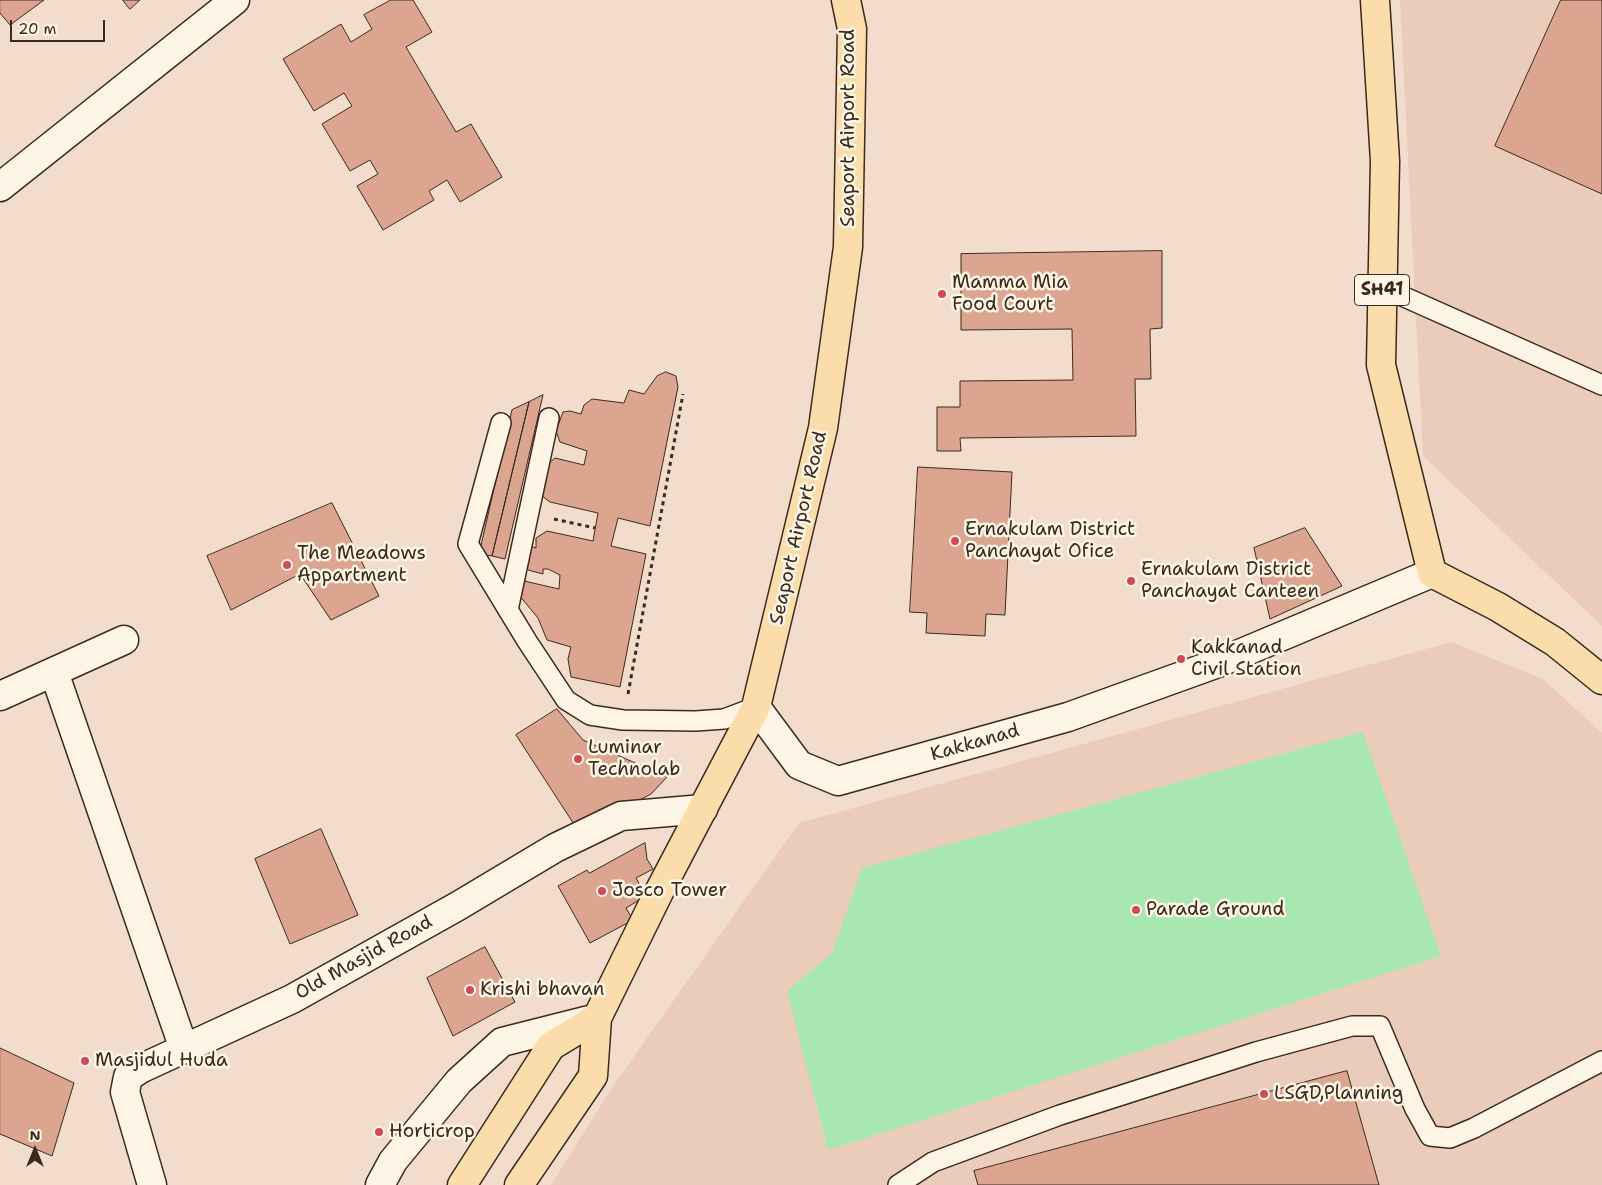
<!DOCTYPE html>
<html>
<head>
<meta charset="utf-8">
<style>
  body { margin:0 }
  #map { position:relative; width:1602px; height:1185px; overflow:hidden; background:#f2ddcc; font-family:"Shantell Sans",sans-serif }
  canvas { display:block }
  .north { position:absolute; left:10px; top:1125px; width:50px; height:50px; -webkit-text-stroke:4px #fcf5e5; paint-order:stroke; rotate:0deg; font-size:14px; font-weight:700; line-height:20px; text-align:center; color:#3b2a1e }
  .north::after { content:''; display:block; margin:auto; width:18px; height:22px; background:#3b2a1e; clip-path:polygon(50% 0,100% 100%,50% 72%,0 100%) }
  .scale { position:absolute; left:10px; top:20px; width:95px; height:22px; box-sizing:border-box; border:2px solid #3b2a1e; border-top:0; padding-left:6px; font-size:15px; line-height:18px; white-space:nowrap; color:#3b2a1e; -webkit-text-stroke:4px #fcf5e5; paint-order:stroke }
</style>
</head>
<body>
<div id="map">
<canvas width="1602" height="1185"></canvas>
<div class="north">N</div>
<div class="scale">20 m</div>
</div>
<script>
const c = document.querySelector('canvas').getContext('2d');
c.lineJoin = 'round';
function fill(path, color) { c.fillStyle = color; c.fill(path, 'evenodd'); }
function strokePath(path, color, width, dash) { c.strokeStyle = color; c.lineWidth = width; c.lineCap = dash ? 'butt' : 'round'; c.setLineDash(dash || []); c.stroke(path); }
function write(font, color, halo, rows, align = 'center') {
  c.font = font + ' "Shantell Sans",sans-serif'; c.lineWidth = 5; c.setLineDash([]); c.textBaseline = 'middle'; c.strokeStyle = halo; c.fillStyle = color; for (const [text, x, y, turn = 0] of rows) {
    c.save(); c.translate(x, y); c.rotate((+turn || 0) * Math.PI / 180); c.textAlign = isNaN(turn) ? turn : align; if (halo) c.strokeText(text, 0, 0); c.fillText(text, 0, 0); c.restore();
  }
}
fill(new Path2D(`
  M1400,0H1602V626L1423,456Z
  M1451,642L1543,679L1602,733V1185H551L611,1089L799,823Z`), '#ebccba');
fill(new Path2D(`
  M1363,732L1441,956L828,1150L787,991L832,953L862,868Z`), '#a8e8b0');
const building = new Path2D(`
  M0,0H44L10,25L0,13Z
  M123,0H140L130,9Z
  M391,0H413L432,32L406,47L456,132L471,124L502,177L460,202L447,180L429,191L434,200L383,230L357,186L378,174L370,160L350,171L322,124L352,106L344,93L314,111L283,59L341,24L351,42L372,29L364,15Z
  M1561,0H1602V194L1495,146Z
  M1162,251V328L1150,329L1151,379H1135L1136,436L960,438L961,451H937V407H960V381L1073,380L1072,329L961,330V254Z
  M666,372L676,376L678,387L650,526L618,518L611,546L646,554L620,687L571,677L568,659L571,647L547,640L538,618L519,595L524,581L559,589L560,575L548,569H543V574L528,570L523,564L522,543L536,548V538L547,531L593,541L598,513L550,502L542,496L539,472L555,458L584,465L587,451L560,442L556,431L563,412L570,411L581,414L584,405L592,399L624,403L629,390L644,394L657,376Z
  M543,395L505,559L492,556L529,402Z
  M529,402L492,556L479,554L512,410Z
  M918,467L1012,472L1005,615L986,614L985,636L926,633L927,613L910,612Z
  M332,503L379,596L331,620L300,574L231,610L207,556Z
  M1305,528L1342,586L1270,619L1254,548Z
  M557,709L583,740L667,777L651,794L579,832L516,735Z
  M321,829L358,915L290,944L255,859Z
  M645,843L647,859L653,869L636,878L646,896L626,908L633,920L590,943L558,886L587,870L589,873Z
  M485,947L515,1002L453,1036L427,978Z
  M0,1048L74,1083L52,1156L0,1134Z
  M1347,1071L1379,1185H978L974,1171Z`);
fill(building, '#dba590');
strokePath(building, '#3b2a1e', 1);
const service = new Path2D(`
  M1382,287L1602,385
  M501,423L468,544L527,641L566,700L590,715L623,720L696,721L724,719L756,707
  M508,610L549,418
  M898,1185L933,1162L1060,1115L1256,1052L1352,1026H1380L1415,1109L1430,1136L1450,1138L1474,1128L1602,1061`);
const minor = new Path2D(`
  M0,187L235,0
  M54,672L184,1049
  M0,696L124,640
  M152,1185L125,1092L128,1077L140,1069L292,999L458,906L555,848L621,816L703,809
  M380,1185L393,1161L459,1081L502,1042L589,1020`);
const secondary = new Path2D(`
  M756,707L799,765L838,781L1068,717L1218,663L1432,573`);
const primary = new Path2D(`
  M1375,0L1385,161L1381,365L1432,573L1498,607L1555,642L1602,680
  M462,1185L551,1046L597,1018
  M519,1185L593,1076L597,1018L660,890L756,707L823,428L848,247L852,29L846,0`);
strokePath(service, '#3b2a1e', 22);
strokePath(minor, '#3b2a1e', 31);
strokePath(secondary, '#3b2a1e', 31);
strokePath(primary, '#3b2a1e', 31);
strokePath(new Path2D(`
  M554,519L595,528
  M628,694L683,394`), '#3b2a1e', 3, [4, 4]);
strokePath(service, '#fcf5e5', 19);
strokePath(minor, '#fcf5e5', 28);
strokePath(secondary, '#fcf5e5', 28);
strokePath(primary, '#fbddab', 28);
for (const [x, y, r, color] of [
  [942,294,5,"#d1495b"],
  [955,541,5,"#d1495b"],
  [287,565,5,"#d1495b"],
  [1131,581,5,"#d1495b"],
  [1181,659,5,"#d1495b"],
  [578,759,5,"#d1495b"],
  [602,891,5,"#d1495b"],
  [1136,910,5,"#d1495b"],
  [470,990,5,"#d1495b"],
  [85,1061,5,"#d1495b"],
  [1264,1094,5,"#d1495b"],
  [379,1132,5,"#d1495b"]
]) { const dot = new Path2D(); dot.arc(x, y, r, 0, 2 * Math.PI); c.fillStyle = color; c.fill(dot); strokePath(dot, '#fcf5e5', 2); }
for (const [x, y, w] of [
  [1382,290,55]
]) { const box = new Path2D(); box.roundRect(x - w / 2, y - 15.5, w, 31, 4); c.fillStyle = '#fcf5e5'; c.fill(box); strokePath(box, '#3b2a1e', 1); }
write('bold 18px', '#3b2a1e', null, [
  ["SH41",1382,290]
]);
write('19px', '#3b2a1e', '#fcf5e5', [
  ["Seaport Airport Road",849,128,-90],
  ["Seaport Airport Road",799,528,-77],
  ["Kakkanad",975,743,-16],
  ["Old Masjid Road",364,958,-29]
]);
write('19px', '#3b2a1e', '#fcf5e5', [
  ["Mamma Mia",952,283],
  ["Food Court",952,305],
  ["Ernakulam District",965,530],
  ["Panchayat Ofice",965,552],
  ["The Meadows",297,554],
  ["Appartment",297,576],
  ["Ernakulam District",1141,570],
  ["Panchayat Canteen",1141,592],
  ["Kakkanad",1191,648],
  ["Civil Station",1191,670],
  ["Luminar",588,748],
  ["Technolab",588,770],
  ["Josco Tower",612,891],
  ["Parade Ground",1146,910],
  ["Krishi bhavan",480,990],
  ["Masjidul Huda",95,1061],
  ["LSGD,Planning",1274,1094],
  ["Horticrop",389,1132]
], 'left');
</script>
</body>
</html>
